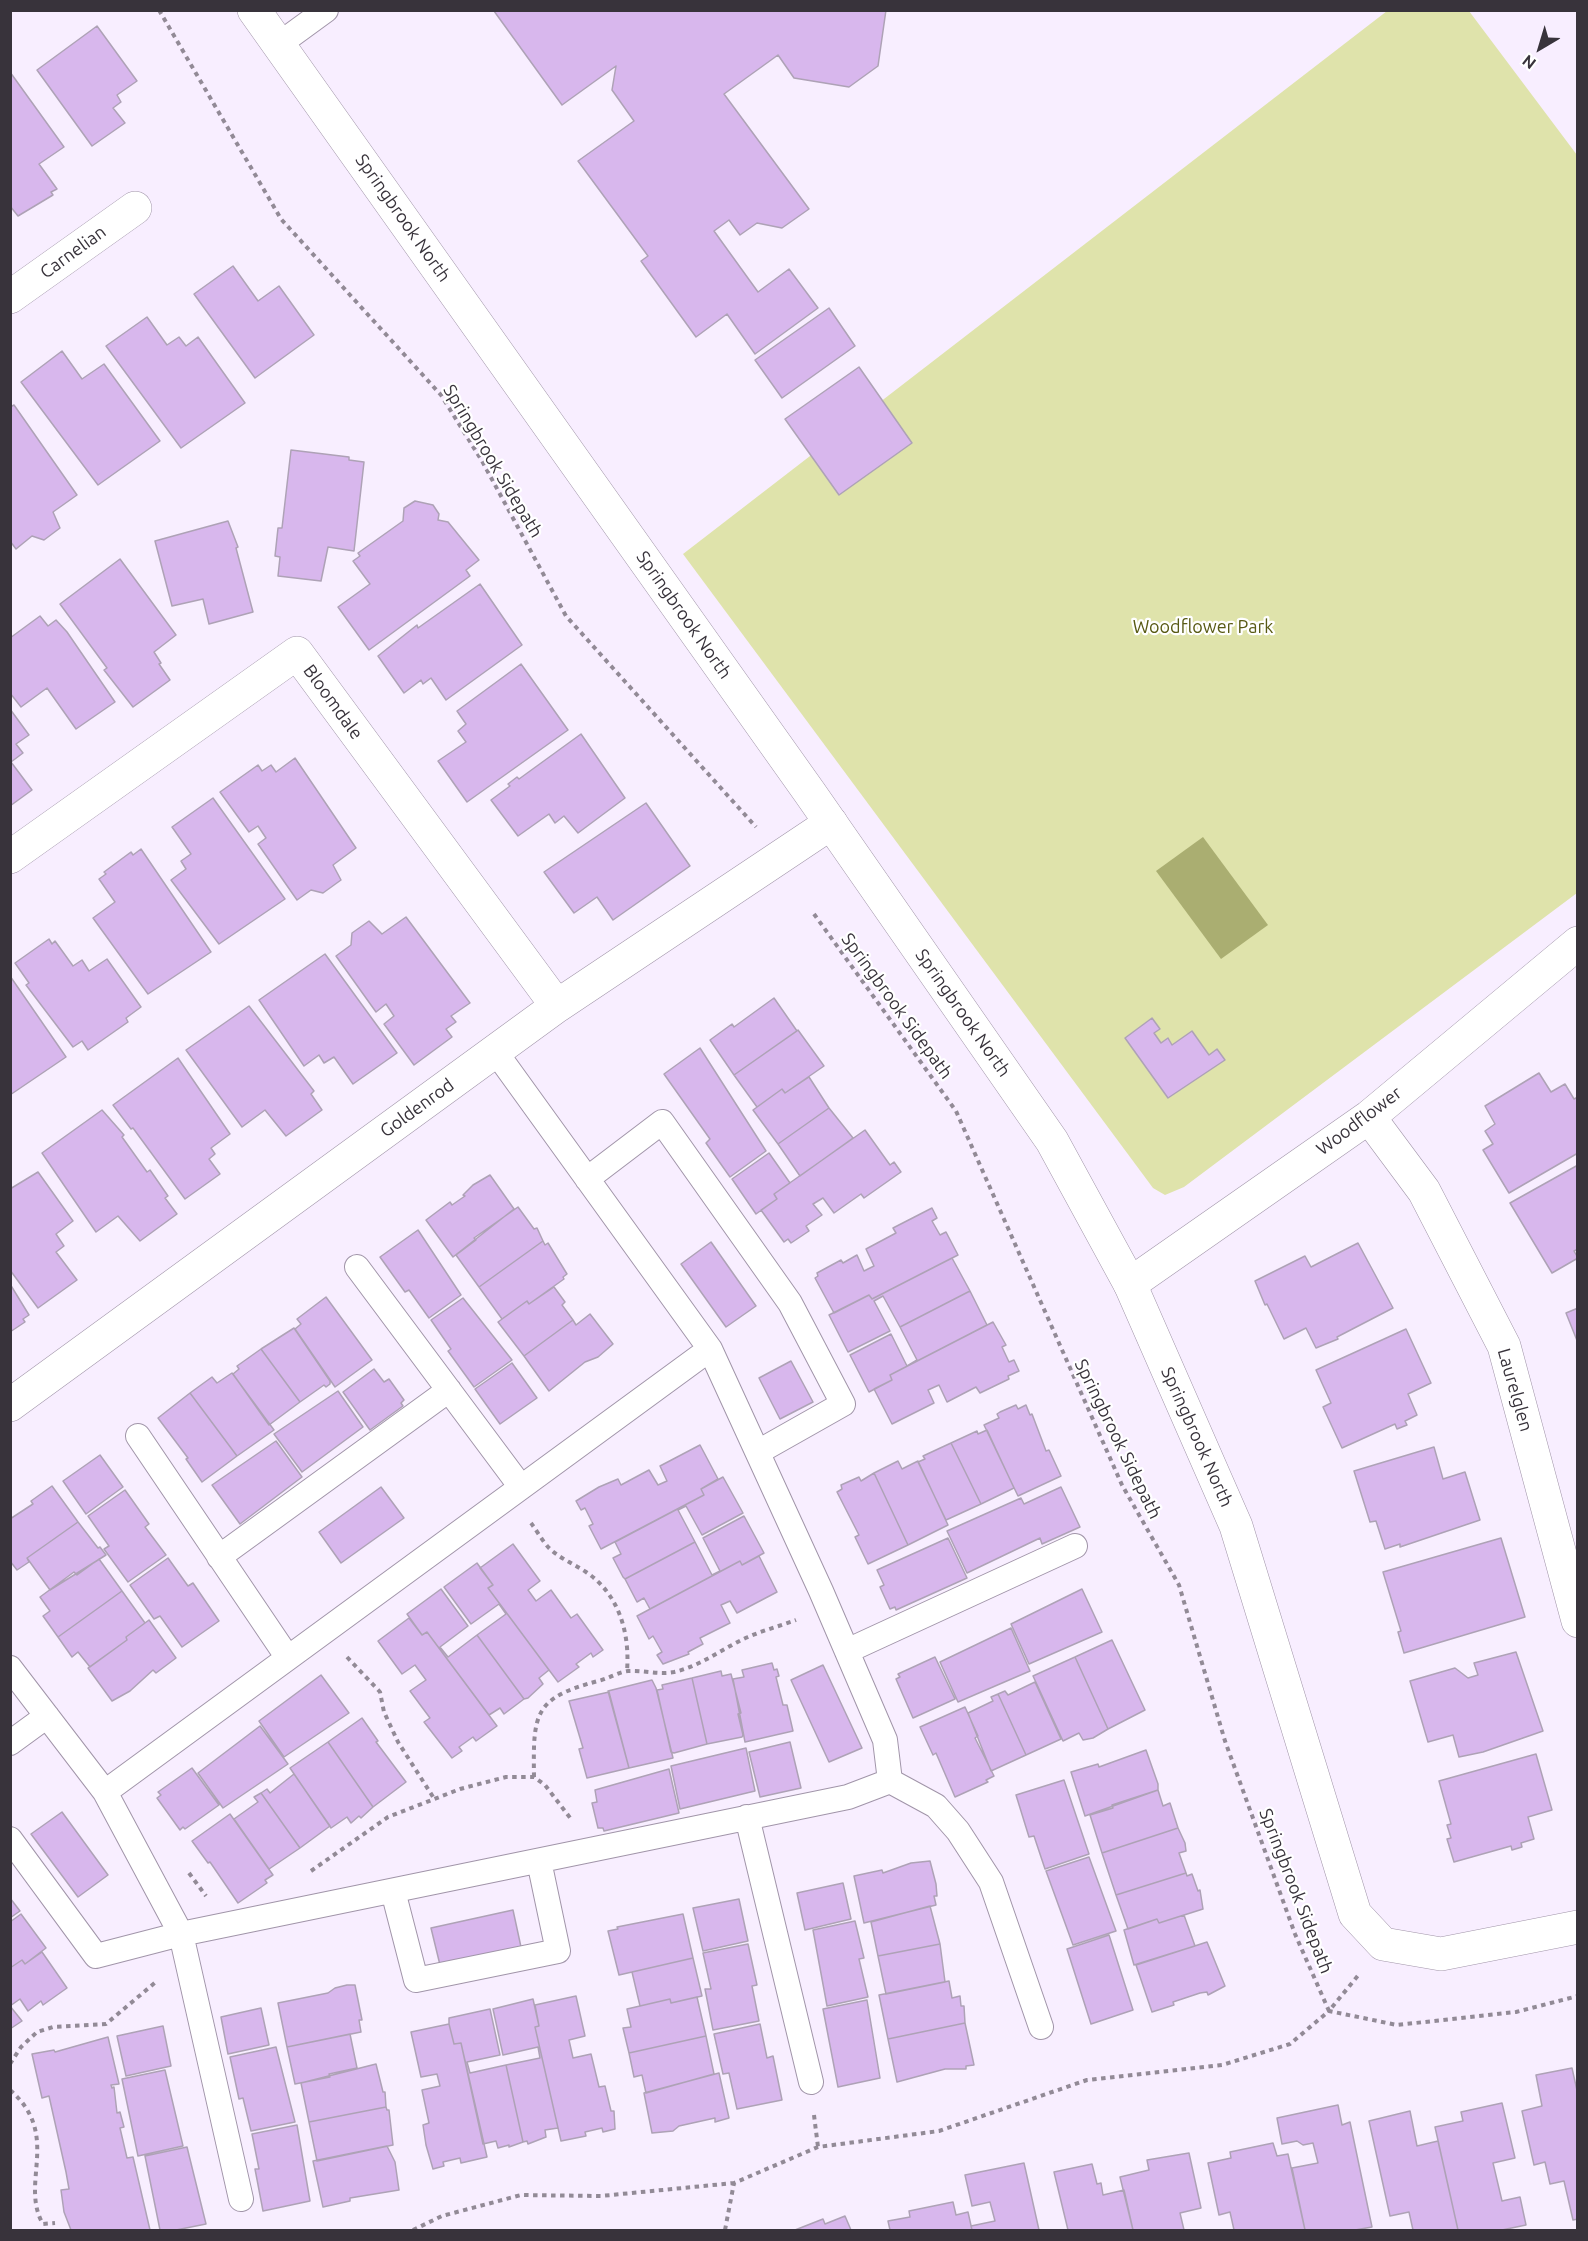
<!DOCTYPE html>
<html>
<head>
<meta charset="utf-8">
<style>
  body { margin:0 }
  #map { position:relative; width:1588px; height:2241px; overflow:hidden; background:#f8eeff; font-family:Ubuntu,sans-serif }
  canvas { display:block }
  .frame { position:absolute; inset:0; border:12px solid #38333b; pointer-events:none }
  .north { position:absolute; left:1510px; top:18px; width:60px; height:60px; -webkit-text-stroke:4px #fff; paint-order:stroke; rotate:218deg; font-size:16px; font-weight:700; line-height:24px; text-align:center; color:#38333b }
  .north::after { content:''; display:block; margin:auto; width:21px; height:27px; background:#38333b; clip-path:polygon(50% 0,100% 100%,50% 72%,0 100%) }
</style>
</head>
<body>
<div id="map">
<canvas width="1588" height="2241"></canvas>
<div class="frame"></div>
<div class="north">N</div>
</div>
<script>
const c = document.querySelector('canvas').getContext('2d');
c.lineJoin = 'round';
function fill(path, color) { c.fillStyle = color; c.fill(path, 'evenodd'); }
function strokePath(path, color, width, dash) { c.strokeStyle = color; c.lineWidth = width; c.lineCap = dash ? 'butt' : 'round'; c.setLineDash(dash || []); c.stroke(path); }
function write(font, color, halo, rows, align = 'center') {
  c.font = font + ' Ubuntu,sans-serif'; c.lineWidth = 4.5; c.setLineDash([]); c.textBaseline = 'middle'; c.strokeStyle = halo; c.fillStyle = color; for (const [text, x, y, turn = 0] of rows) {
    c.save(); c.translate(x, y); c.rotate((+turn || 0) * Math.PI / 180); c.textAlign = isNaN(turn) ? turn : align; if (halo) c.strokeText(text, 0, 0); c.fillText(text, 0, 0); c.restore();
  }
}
fill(new Path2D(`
  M1387,11H1469L1577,155V893L1184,1187L1165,1195L1153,1188L683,554Z`), '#dfe3ab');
fill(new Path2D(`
  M1203,837L1268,925L1221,959L1156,871Z`), '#aaae71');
const building = new Path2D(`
  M886,10L878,66L849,87L794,78L778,55L724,94L809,209L782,228L757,223L740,235L729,220L714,231L758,292L789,269L818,308L755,354L727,314L696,337L641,261L648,256L578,161L634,121L612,90L616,66L562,105L494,11Z
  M97,26L137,81L117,95L121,102L113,108L125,123L92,146L37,70Z
  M10,72L64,147L39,164L57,189L51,192L53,195L18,216L10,206Z
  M233,266L258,301L279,286L314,335L255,378L194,294Z
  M829,308L855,346L782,398L755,360Z
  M147,317L167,345L179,337L186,346L198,337L245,403L181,448L106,346Z
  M62,351L82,379L104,364L160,441L98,485L21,382Z
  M859,367L912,443L839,495L785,419Z
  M14,405L77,495L53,512L60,528L44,540L32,536L16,549L10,541V407Z
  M291,450L349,457V460L364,462L354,551L328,547L321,581L278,576L280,557L275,556L278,528H282Z
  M415,501L433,505L439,514L438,520L448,522L479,560L466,570L470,576L369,650L338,607L370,584L353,561L360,556L358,553L403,521L404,508Z
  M228,521L238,547L236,548L253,612L209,624L203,599L172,606L155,541Z
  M120,559L176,635L154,652L161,663L159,664L170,680L133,707L104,670L107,668L60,604Z
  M480,584L522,645L446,700L431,678L423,684L421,680L404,693L378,656L417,625L418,628Z
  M40,616L48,626L56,620L67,632L115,702L76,729L47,688L21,707L10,693V638Z
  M521,664L568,730L467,802L438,761L466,742L458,731L466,724L457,711Z
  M10,709L29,735L16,744L23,753L11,762L32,790L10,806Z
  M581,734L625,798L578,833L564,816L555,823L549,814L518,836L491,800L510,786L508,784L517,777L519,779Z
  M295,758L356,848L333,865L341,880L323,893L311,890L297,900L258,844L266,838L258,826L249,832L220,792L258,765L262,771L271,765L276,772Z
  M213,798L285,899L219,944L171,880L186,869L181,861L191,854L172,827Z
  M646,803L690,866L613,920L597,897L574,913L544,872Z
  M141,849L211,952L148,994L93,918L115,902L99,879L106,874L104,872L131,852L133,855Z
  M406,917L470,1003L451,1016L456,1022L446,1029L452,1037L414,1065L384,1024L394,1016L386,1004L376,1012L336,956L351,945L352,933L369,921L382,934Z
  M49,939L52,944L55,941L73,966L82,960L89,971L107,959L141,1007L126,1018L128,1022L88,1050L82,1041L73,1047L26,985L29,983L15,963Z
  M325,954L397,1053L353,1084L334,1057L324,1063L319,1055L304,1066L259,1000Z
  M10,976L66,1057L10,1095Z
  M774,998L797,1031L734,1075L710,1040L732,1024L734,1027Z
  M249,1006L314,1091L311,1094L322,1110L286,1136L265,1110L242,1127L186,1050Z
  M1152,1018L1160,1029L1154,1033L1161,1043L1168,1038L1172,1045L1192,1031L1209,1055L1217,1049L1225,1060L1168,1098L1125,1038Z
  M798,1030L824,1066L785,1093L782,1089L757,1107L734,1075Z
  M700,1048L766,1151L730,1177L706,1143L710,1139L664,1074Z
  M178,1058L230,1134L211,1148L215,1154L209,1159L220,1174L185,1199L133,1128L131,1129L113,1105Z
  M1539,1073L1551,1092L1565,1084L1574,1099L1578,1097V1153L1509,1193L1483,1150L1493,1144L1485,1131L1495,1124L1485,1106Z
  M809,1077L829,1108L778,1144L753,1110L782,1089L785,1093Z
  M829,1108L853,1138L800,1176L778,1144Z
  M102,1110L124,1135L122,1137L147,1172L150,1170L168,1196L165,1198L177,1214L140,1241L118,1216L96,1232L42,1153Z
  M865,1130L890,1165L894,1162L901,1172L864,1198L861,1194L834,1213L823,1198L813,1204L822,1215L806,1226L809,1231L791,1243L788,1239L784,1242L761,1210L777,1199L774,1194Z
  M769,1153L790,1183L774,1194L777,1199L756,1214L732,1179Z
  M1578,1165V1249L1574,1251L1578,1258L1552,1273L1510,1203Z
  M38,1172L73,1221L56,1234L64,1246L56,1252L77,1280L38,1308L10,1270V1189Z
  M490,1175L514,1209L453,1257L426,1220L450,1202L452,1205L465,1196L463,1195L473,1185Z
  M518,1207L534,1229L537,1228L543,1241L479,1287L456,1255L476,1240L474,1238Z
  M932,1208L937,1218L932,1221L940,1235L946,1232L958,1255L872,1299L869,1295L834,1313L815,1278L818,1276L817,1273L841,1260L843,1263L857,1255L864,1271L874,1266L866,1249L896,1233L893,1228Z
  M418,1230L461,1295L429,1318L409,1290L405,1292L380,1257Z
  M543,1241L545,1245L548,1243L567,1274L563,1277L564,1279L529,1304L527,1301L502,1319L479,1287Z
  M711,1242L756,1306L726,1327L681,1264Z
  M1358,1243L1393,1308L1337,1337L1338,1339L1316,1348L1306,1328L1284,1339L1267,1304L1265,1305L1255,1281L1305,1256L1311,1267Z
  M952,1258L970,1291L900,1327L883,1296L874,1301L890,1331L848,1352L829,1315L869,1295L872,1299Z
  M10,1284L29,1315L23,1319L25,1322L10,1332Z
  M554,1287L565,1302L562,1305L573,1320L524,1356L498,1322L527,1301L529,1304Z
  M970,1291L987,1325L890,1375L892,1380L869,1392L850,1355L891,1334L907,1366L917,1360L900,1327Z
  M326,1297L372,1360L335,1387L295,1329L301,1324L297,1319Z
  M463,1298L512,1360L474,1387L448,1351L451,1349L431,1320Z
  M1578,1308V1343L1566,1313Z
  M590,1314L613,1344L598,1357L585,1362L549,1391L524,1356L573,1320L576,1325Z
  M993,1322L1006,1345L1002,1347L1009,1362L1014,1360L1019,1371L1008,1376L1009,1379L980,1393L976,1387L947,1402L939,1385L928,1390L934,1403L892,1424L874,1389L892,1380L890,1375Z
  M294,1328L330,1381V1384L326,1387L324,1385L300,1402L261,1349Z
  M1406,1329L1431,1383L1408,1394L1417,1415L1405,1421L1407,1425L1397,1429L1395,1424L1342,1448L1323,1407L1331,1403L1316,1370Z
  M261,1349L300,1402L269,1425L233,1374L239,1369L237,1366Z
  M791,1361L813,1402L780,1419L759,1378Z
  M512,1363L537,1398L500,1424L475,1389Z
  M374,1369L384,1382L389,1379L404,1400L401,1403L403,1406L370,1430L343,1392Z
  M232,1373L274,1430L237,1456L190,1393L212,1377L217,1383Z
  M338,1391L363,1427L302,1472L274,1434Z
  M190,1393L237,1456L202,1482L186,1459L188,1458L158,1418Z
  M1016,1405L1018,1409L1026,1405L1030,1415L1032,1414L1046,1451L1049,1450L1061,1476L1018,1496L984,1425L999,1418L997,1414L1000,1412Z
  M987,1430L1014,1488L981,1504L951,1443L977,1431L978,1434Z
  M276,1441L302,1477L240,1524L212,1485Z
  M951,1443L981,1504L946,1520L918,1462L925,1459L923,1456Z
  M700,1445L718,1479L701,1489L704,1495L601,1549L589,1526L593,1524L585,1508L581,1510L576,1501L599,1487L618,1479L621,1485L649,1470L658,1485L667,1481L660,1466Z
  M1434,1447L1443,1479L1465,1472L1480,1520L1400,1547V1544L1385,1549L1376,1521L1370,1522L1354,1471Z
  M100,1455L123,1487L86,1514L63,1481Z
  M898,1461L902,1469L918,1461L948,1525L908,1545L874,1473Z
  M874,1473L908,1545L868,1564L855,1537L859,1535L837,1492L842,1489L841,1485L859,1477L861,1481Z
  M723,1477L743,1513L702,1535L686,1506L678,1510L695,1542L625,1579L623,1577L613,1558L621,1554L615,1542L704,1495L701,1489Z
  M52,1486L78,1522L27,1558L29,1562L17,1570L10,1561V1519L33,1504L31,1501Z
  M381,1487L404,1518L341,1563L319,1532Z
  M1061,1487L1080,1527L1042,1544L1040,1538L967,1573L947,1531L1021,1498L1024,1504Z
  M125,1490L149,1524L145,1527L166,1555L128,1582L104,1549L109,1546L88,1516Z
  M744,1516L764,1553L742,1565L740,1561L650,1609L644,1598L637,1602L625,1579L695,1542L712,1575L720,1571L703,1538Z
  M78,1522L98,1548L100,1547L106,1555L50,1590L27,1558Z
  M948,1538L967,1578L896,1610L895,1607L890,1609L880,1587L884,1585L877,1570Z
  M1501,1538L1525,1617L1404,1653L1398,1632L1401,1631L1383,1572Z
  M513,1544L540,1581L528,1590L536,1601L551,1590L571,1618L577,1614L603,1650L593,1657L591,1653L576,1664L579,1667L558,1682L488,1588L493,1585L480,1568Z
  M759,1556L777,1592L737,1613L730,1601L721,1605L730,1623L700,1638L703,1644L688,1652L689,1654L663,1664L657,1655L662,1652L653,1636L649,1639L637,1616L740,1561L742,1565Z
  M168,1558L188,1586L193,1583L219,1621L182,1647L160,1616L154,1619L130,1585Z
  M99,1559L122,1591L58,1637L43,1616L50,1611L40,1597L74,1572L77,1575Z
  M477,1563L493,1585L488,1588L549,1670L539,1678L543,1684L528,1698L524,1699L477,1635L506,1614L499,1604L471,1624L444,1587Z
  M441,1589L468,1626L440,1647L448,1657L477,1635L524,1699L504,1714L500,1708L489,1715L427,1632L422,1635L407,1614Z
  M1082,1589L1102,1632L1029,1664L1011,1624Z
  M122,1591L145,1623L126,1637L127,1640L90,1667L78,1652L72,1657L58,1637Z
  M409,1618L422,1635L427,1632L497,1726L476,1741L473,1737L459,1747L462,1751L452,1758L424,1722L430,1718L410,1691L426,1680L415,1665L402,1674L378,1641Z
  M149,1620L176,1658L156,1673L153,1670L130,1691L112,1701L88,1668L127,1640L126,1637Z
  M1011,1628L1030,1671L958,1702L940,1662Z
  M1112,1640L1145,1710L1108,1729L1075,1657Z
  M1516,1652L1543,1731L1483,1752L1459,1757L1453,1735L1428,1742L1410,1681L1455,1668L1468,1678L1478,1675L1474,1663Z
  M935,1657L955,1699L913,1718L896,1679L900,1677L898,1674Z
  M1075,1657L1108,1729L1093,1738L1083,1740L1079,1733L1063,1741L1033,1676Z
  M772,1663L774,1670L777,1669L779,1676L776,1677L783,1705H787L793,1731L745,1742L733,1679L744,1677L742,1670Z
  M823,1665L862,1748L829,1762L791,1680Z
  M721,1671L722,1676L731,1674L741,1713L738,1714L743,1735L742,1737L707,1744L692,1678Z
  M321,1675L349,1713L284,1757L259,1721Z
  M692,1678L707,1744L674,1753L671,1752L657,1690L663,1689L662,1685Z
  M652,1680L656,1688L673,1758L629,1768L608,1691Z
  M1035,1682L1061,1739L1026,1755L998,1694L1005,1691L1008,1695Z
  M609,1692L629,1768L587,1778L579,1749L583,1748L569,1701Z
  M998,1694L1026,1755L991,1771L968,1713L993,1701L991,1697Z
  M965,1707L978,1736L975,1738L994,1776L986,1780L988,1782L955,1797L936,1753L933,1755L920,1727Z
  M362,1718L378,1741L376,1742L406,1782L373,1807L328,1742Z
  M260,1726L288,1764L223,1808L198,1773Z
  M328,1742L373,1807L361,1818L359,1816L351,1823L347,1817L331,1828L290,1768Z
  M790,1742L801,1788L760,1797L749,1752Z
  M746,1748L755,1791L680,1809L671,1766Z
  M1146,1750L1158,1784V1790L1085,1816L1071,1772L1098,1764L1099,1767Z
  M1536,1754L1552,1810L1528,1817L1534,1839L1521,1843L1522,1847L1512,1850L1511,1846L1454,1862L1447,1839L1451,1838L1447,1825L1451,1824L1439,1781Z
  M192,1768L219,1805L185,1829L183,1827L180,1830L157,1798L161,1795L158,1792Z
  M669,1769L679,1813L604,1831L603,1828H598L592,1803L597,1802L595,1790Z
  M294,1774L330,1826L300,1848L261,1793L267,1789L270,1793Z
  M1064,1780L1089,1854L1045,1869L1034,1836L1029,1837L1016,1795Z
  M1158,1790L1163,1806L1170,1803L1178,1828L1102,1853L1090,1815L1113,1808L1112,1805Z
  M261,1793L300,1848L269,1869L234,1819L258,1802L254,1797Z
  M62,1812L108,1875L78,1897L31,1834Z
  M230,1814L273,1875L265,1880L267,1883L238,1903L210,1862L208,1863L192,1841Z
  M1178,1828L1185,1843L1186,1851L1179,1853L1186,1873L1116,1895L1102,1853Z
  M1089,1857L1116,1931L1073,1945L1046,1871Z
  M930,1861L936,1884L937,1896H934L936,1905L864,1923L854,1876L882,1870L883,1873L911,1863Z
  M1186,1873L1187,1876L1192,1874L1198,1891L1200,1890L1203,1909L1159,1923L1157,1919L1128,1929L1116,1895Z
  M843,1883L851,1919L805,1930L797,1893Z
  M10,1898L20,1911L10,1918Z
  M739,1899L748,1941L703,1951L693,1908Z
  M930,1906L940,1944L878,1956L871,1922Z
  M513,1910L521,1947L440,1965L431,1928Z
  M21,1914L46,1948L25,1964L22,1960L10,1968V1922Z
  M683,1914L693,1958L619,1975L608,1931L618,1929L617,1927Z
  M1184,1915L1195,1946L1134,1965L1124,1930L1157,1919L1159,1923Z
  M855,1921L864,1958L859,1959L868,1997L827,2006L813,1930Z
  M1109,1935L1133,2010L1091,2024L1067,1949Z
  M1207,1942L1225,1986L1208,1995L1207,1992L1200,1993L1173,2002L1174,2005L1152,2012L1136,1965Z
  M748,1944L757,1985L752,1986L759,2021L713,2030L705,1989H711L703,1953Z
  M940,1944L945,1982L886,1994L878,1956Z
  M42,1952L67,1988L43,2005L41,2001L28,2011L20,1999L10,2006V1968L22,1960L25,1964Z
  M693,1958L702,1996L671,2003L670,1999L640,2006L632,1972Z
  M949,1981L952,1998L960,1996L961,2006H964L965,2023L888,2039L879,1995Z
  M347,1985H355L362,2020H359L361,2032L287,2047L278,2003L328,1993L335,1988Z
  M576,1996L585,2036L569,2040L573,2058L591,2054L599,2087L605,2086L611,2111H614L615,2129L603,2132L602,2128L585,2132L586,2136L561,2141L535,2027L539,2026L535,2005Z
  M697,1997L706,2036L629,2053L623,2028L631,2027L627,2009L670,1999L671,2003Z
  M533,1999L539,2026L535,2027L558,2128L545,2130L546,2137L528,2144L527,2141L523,2142L506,2065L540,2058L538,2047L503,2055L493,2009Z
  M867,2000L880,2078L838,2087L823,2009Z
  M10,2006L22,2021L10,2029Z
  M261,2008L269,2045L228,2054L221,2017Z
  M490,2009L500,2055L467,2062L470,2073L506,2065L523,2142L509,2147V2145L498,2148L496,2141L483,2144L461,2043L454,2044L449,2024V2018Z
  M965,2023L974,2065L966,2066V2069H945L897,2082L888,2039Z
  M449,2024L454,2044L461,2043L487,2157L461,2163L460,2158L443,2162L444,2166L433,2169L426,2145L423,2125L429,2123L422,2090L440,2086L437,2074L421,2077L411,2032Z
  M760,2024L767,2058L773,2056L782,2100L737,2109L729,2073L723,2074L714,2034Z
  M163,2026L171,2066L126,2076L117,2036Z
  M350,2034L357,2068L329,2074L330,2077L295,2084L287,2047Z
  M706,2036L714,2074L646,2093L642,2075L634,2077L629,2053Z
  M108,2037L119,2084L111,2085L112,2088L114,2087L117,2113L120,2112L124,2127L120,2128L127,2158L133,2157L150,2230H71L64,2212L61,2190L69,2189L66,2172L49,2096L42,2098L32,2054L54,2050L55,2052Z
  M276,2047L295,2122L251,2131L243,2098L239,2099L230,2057Z
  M376,2064L383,2092H385L386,2107L309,2122L301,2083Z
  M1572,2068L1578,2095V2219L1573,2220L1564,2181L1550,2184L1545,2162L1534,2165L1522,2111L1542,2106L1536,2075Z
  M165,2070L183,2146L138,2156L122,2079Z
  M719,2073L729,2118L715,2122V2118L679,2126L673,2131L652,2133L644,2093Z
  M1502,2103L1515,2158L1493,2163L1502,2201L1520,2197L1526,2225L1502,2230H1458L1435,2127L1463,2121L1461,2112Z
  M1338,2105L1342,2125L1350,2122L1372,2227L1355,2230H1305L1292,2168L1318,2163L1313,2143L1303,2145L1297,2141L1282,2144L1277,2118Z
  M386,2107L387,2110H389L393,2145L317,2161L309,2122Z
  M1410,2111L1417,2146L1438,2141L1458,2230H1413L1409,2212L1390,2216L1369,2121Z
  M297,2125L310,2201L263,2211L255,2169H259L252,2134Z
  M1273,2143L1277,2156L1288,2154L1305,2230H1234L1230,2212L1219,2215L1208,2163L1231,2158L1230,2152Z
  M387,2146L395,2162L399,2190L350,2198V2201L323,2207L313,2161Z
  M187,2147L206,2224L176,2230H160L145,2156Z
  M1189,2153L1201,2208L1180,2213L1184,2230H1133L1120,2177L1149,2170L1147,2160Z
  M1024,2163L1039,2230H972L971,2226L995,2221L990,2202L972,2206L965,2175Z
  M1092,2164L1097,2184L1101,2183L1103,2195L1124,2190L1133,2230H1068L1054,2172Z
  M953,2202L956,2215L968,2212L972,2230H890L888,2221L910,2217L909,2211Z
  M845,2216L851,2230H795L823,2219L825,2224Z`);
fill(building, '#d8b7ed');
strokePath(building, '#aea2b6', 1.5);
const service = new Path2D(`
  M278,45L326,10
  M587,1179L662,1122L790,1303L843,1404L758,1452
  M357,1267L521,1487
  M138,1436L288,1658
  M219,1557L449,1390
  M847,1651L1075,1546
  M10,1668L105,1792L181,1934L241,2199
  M10,1743L47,1716
  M890,1781L936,1806L958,1831L991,1882L1041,2027
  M105,1792L710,1349
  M747,1817L811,2082
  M10,1839L96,1956L181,1934L848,1797L890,1781L885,1740L821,1591L710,1349L495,1051
  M393,1891L416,1980L558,1951L539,1861`);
const minor = new Path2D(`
  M10,297L135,208
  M10,857L297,653L557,1006
  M1369,1117L1424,1191L1504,1346L1578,1621
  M1130,1284L1369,1117L1578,943
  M10,1405L557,1006L831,823`);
const tertiary = new Path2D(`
  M254,10L810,793L1052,1141L1130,1284L1236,1526L1355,1914L1383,1944L1441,1954L1578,1927`);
strokePath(service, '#a195a9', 26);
strokePath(minor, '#a195a9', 34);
strokePath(tertiary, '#a195a9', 34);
strokePath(new Path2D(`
  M159,10L281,219L441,395L482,461L566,616L756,827
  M814,914L956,1111L1122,1485L1179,1585L1225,1741L1295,1934L1329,2011L1360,1973
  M531,1523C537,1531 543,1542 550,1549C561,1559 574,1564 586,1572C619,1594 630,1633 627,1671
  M347,1657L380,1692L384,1712L398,1742L435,1800
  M534,1777C533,1713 534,1698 598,1681C608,1679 618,1672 628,1671C643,1670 659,1675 674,1672C701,1666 723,1648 748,1637C764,1630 780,1626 796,1620
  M311,1871L388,1817L460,1789L506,1777H534L545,1785L571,1819
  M189,1873L206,1896
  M10,2064L21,2047L37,2032L53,2027L106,2024L157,1981
  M10,2090C62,2135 19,2183 43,2224L55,2223
  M814,2115L818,2147
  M413,2230L442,2216L521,2195L601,2196L734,2183
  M725,2230L734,2183L818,2147L939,2131L1087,2080L1222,2065L1290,2044L1329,2011L1397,2025L1516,2012L1578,1996`), '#928a96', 4, [4.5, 4.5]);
strokePath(service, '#fff', 24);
strokePath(minor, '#fff', 33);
strokePath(tertiary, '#fff', 33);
write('18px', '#38333b', '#fff', [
  ["Springbrook North",403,218,55],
  ["Carnelian",73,252,-36],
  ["Springbrook Sidepath",493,461,59],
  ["Springbrook North",684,615,55],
  ["Bloomdale",333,702,54],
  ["Springbrook Sidepath",897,1006,54],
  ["Springbrook North",963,1013,55],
  ["Goldenrod",417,1108,-36],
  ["Woodflower",1359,1121,-37],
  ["Laurelglen",1515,1390,74],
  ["Springbrook North",1197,1437,66],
  ["Springbrook Sidepath",1118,1439,64],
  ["Springbrook Sidepath",1296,1891,69]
]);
write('18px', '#585a14', '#fff', [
  ["Woodflower Park",1203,627]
]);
</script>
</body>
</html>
